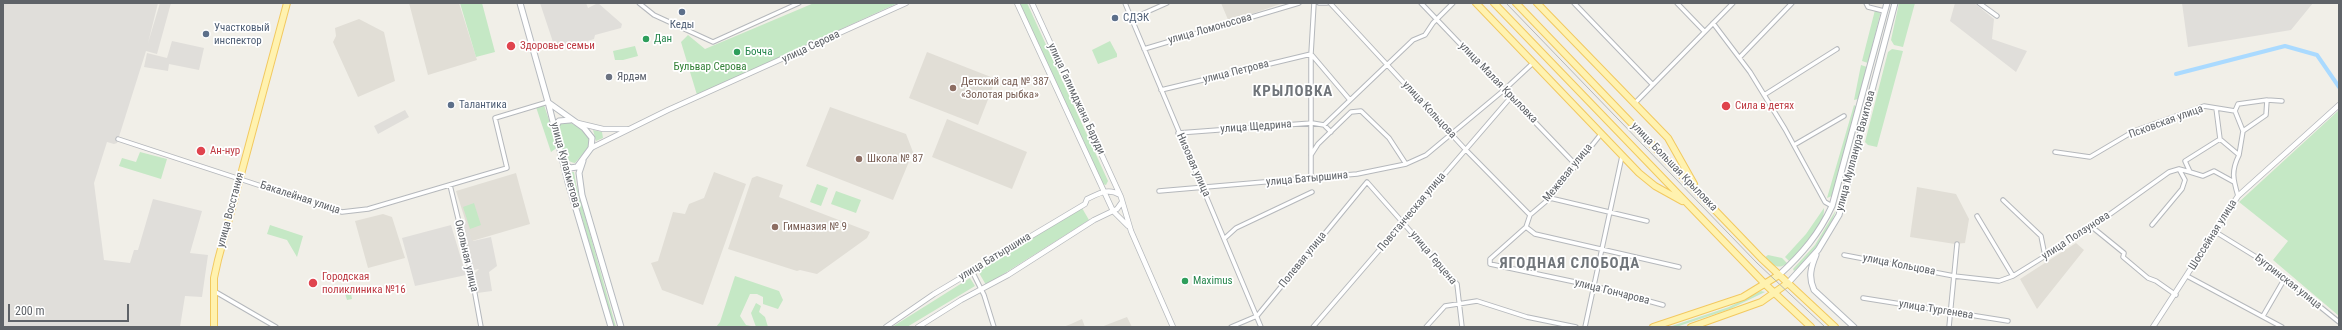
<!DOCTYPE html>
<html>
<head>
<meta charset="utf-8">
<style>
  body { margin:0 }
  #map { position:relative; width:2342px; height:330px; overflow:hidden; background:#f1efe8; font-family:"Roboto Condensed",sans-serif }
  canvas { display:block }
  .frame { position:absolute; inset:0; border:4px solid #5f6368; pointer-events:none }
  .scale { position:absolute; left:8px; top:304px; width:121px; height:18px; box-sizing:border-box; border:2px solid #5f6368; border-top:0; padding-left:5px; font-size:12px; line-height:14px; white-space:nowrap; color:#5f6368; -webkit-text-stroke:3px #fff; paint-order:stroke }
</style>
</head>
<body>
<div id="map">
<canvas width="2342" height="330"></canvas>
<div class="frame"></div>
<div class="scale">200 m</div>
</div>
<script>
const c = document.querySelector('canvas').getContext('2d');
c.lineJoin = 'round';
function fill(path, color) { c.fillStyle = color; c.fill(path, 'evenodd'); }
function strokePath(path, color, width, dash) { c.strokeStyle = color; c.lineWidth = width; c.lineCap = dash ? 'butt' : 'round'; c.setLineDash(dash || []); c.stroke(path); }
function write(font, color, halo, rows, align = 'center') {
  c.font = font + ' "Roboto Condensed",sans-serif'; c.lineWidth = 3.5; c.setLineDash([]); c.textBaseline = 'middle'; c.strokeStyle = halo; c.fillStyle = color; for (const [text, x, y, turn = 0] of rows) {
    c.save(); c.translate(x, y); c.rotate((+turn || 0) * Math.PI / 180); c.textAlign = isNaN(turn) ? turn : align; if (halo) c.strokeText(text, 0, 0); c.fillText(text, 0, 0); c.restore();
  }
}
fill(new Path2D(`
  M3,3H158L148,43L160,3H171L157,54L146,51L117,143L114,144L107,142L94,183L104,260L130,263L134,250H138L153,199L202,211L190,253L208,255L202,297L185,296L180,327H3Z
  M540,3H586L588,8L598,3L622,24L621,28L595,35L594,39L556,51Z
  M1955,3H1974L1994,19L1992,39L2027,51L2016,72L1950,21Z
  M2182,3H2313L2291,30L2188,47Z
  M172,41L204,48L199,70L169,64L168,71L144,67L147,53L167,58Z
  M405,110L409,117L378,134L374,126Z
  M466,222L473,241L491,237L497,266L489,272L492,291L477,293L473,275L479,269L469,271L457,224Z
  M451,225L466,275L415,286L402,238Z`), '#e0deda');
fill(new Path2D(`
  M409,3H459L477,60L428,75Z
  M1221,3H1283L1229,22Z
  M359,19L384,32L395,81L358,97L333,42L336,36L335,28Z
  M927,52L996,79L978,125L909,98Z
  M830,107L906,134L913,152L893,200L806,166Z
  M947,119L1027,152L1012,189L932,157Z
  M714,172L746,184L703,305L662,290L651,263L658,261L673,212L685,214L689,204L704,198Z
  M516,173L530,224L472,241L456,191Z
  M757,176L783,185L779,197L870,232L867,238L817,274L800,270L797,271L728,249L752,178Z
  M1917,187L1956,194L1969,219L1965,243L1955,244L1910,237Z
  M383,214L392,217L405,258L368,268L355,221Z
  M2076,243L2084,250L2037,309L2020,279Z
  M1127,317L1132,327H1101Z
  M1082,319L1085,327H1063L1071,324Z`), '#e1ded6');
fill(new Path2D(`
  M460,3H482L495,52L476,57Z
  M814,3H898L697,95L681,42L688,35L705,49Z
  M1019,3H1027L1108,181L1106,185L1102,184Z
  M1899,3H1915L1903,47L1894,45L1891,40Z
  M1875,10L1880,13V15L1868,63L1862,61Z
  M1110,41L1117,54V57L1098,64L1092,50Z
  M635,46L638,56L623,60H615L613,51Z
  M1892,49L1903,51L1877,147L1868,145L1865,142L1888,52Z
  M1861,65L1867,67L1858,99L1854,100Z
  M544,105L558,147L551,152L536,107Z
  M1854,105L1857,107L1832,196L1827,198Z
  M2339,110V316L2273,260L2288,241L2239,202Z
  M566,121L581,128L590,139L588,148L575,163C562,162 561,139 558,128L559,124Z
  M593,130L602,132L603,138L596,141Z
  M140,152L167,159L161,179L119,166L122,158L136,162Z
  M569,172H574L576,184L616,327H613Z
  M817,184L828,188L821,206L810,202Z
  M836,191L861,200L856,213L831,204Z
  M474,203L481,225L470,229L463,207Z
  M1082,208L1089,220L986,285L978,271Z
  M1824,208C1825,228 1802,248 1789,261L1785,257L1806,234Z
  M1836,210C1830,230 1811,258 1794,271L1793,269L1815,245Z
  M270,225L303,236L297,257L287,240L267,234Z
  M1768,255L1782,258L1787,263C1778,271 1772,264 1764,258Z
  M735,276L779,291L783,300L778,309L763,304V297L757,294H750L740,316L746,325L756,327L751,313L756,303L761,306L759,312L765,317L768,327H716L720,322Z
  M970,278L975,286L907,327H892Z
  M350,288L352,299L347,300L344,290Z
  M1761,291L1765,292L1730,309L1676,327H1669L1729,307Z`), '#c5e8c5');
strokePath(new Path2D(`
  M2176,74L2285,46L2317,55L2339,87`), '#aadaff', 4);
const minor = new Path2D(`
  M639,3L654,15L713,42L799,3
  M1125,3L1261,327
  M1319,3H1327
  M1330,3L1465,149L1530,215
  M1421,3L1575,164
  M1574,3L1652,84
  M1677,3L1704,31
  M1866,3L1868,7L1884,11
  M1979,3L1997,16
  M1131,19L1167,3
  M1713,23L1750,72L1785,129L1825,202L1832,206
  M1144,49L1299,3
  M1740,57L1792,3
  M1161,90L1311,54L1350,100
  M1764,95L1837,49
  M2267,100L2282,101
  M1634,104L1733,3
  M2216,108L2220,139
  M2235,111L2243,131
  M1324,125L1413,40L1425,35L1433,23L1453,3
  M1178,133L1312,123L1324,125L1331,132
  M1601,134L1550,198L1530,215L1526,227L1490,259V264L1594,286L1663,305
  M118,139L316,204L342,212L368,209L507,168L495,118L548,102
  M1794,145L1844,116
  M2055,152L2090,157L2134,131L2204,106L2235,111L2238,104L2267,100L2266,115L2243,131L2239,155
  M1311,155L1318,144L1351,112L1361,111L1389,138L1406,164
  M2190,172L2203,176L2214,171L2234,182
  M1311,179V54L1314,3
  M450,185L471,272L481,327
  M1159,191L1357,174L1406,164L1426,155L1504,90L1533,63
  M1550,198L1647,221
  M2003,200L2041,236L2045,256
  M1977,216L2013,276
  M2152,225L2182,189L2185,180L2179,169
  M1526,227L1535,234L1679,267
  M2092,227L2124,253L2123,257L2148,278L2156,281L2176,295
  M2214,231L2266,263L2339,322
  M1225,238L1236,228L1312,192
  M1844,255L1954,276L1999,281L2013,276L2092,227L2169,172L2179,169L2190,172L2185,161L2220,139L2239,155C2231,171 2233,179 2238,196
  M972,271L984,295L994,327
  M2187,276L2282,327
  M214,291L276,327
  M1863,298L2008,321
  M2263,316L2285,278
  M1231,327L1257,316L1367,182L1457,284L1462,327
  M1313,327L1511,97
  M1426,327L1445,306L1477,301L1527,317L1576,327
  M1585,327L1622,156
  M1949,327L1957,244`);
const tertiary = new Path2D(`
  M1017,3L1113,211L1128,226
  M1032,3L1121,197L1131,231L1173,327
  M578,123L603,129H627
  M591,148L668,110L906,3
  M886,327L934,294L1085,204L1087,199C1098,194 1108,187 1120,195
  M918,327L961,300L1008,275L1094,220L1117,209L1122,202
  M2153,327L2238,196L2339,105`);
const secondary = new Path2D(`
  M520,3L548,102L568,182L611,327
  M549,103L584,128L592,138L591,148L577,167L570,168L564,163
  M555,128L559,121L570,120
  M583,161L579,173L582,195L621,327
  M1816,255C1811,267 1808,277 1814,290L1854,327
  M1779,275C1802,254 1819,234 1832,206L1887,3
  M1788,283L1818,250L1839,215L1895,3`);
const primary = new Path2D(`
  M1476,3L1639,173L1655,186L1682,201
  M1494,3L1766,285L1811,327
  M1516,3L1761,258L1835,327
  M1537,3L1668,138L1694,184
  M214,327V278L218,260L287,3
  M1653,327L1743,297L1779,275
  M1691,327L1761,302L1788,283`);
strokePath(minor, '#b5b8bc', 5.5);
strokePath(tertiary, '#b5b8bc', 6);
strokePath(secondary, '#b6babf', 7);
strokePath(primary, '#f2c960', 8);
strokePath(minor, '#fff', 3.5);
strokePath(tertiary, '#fff', 4.5);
strokePath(secondary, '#fff', 5);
strokePath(primary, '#fff2af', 6);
strokePath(new Path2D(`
  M1506,3L1757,263L1825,327`), '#b6b7b8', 1);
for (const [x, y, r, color] of [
  [682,12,4,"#5c6f8a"],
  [1115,18,4,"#5c6f8a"],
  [206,34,4,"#5c6f8a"],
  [646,39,4,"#2e9e5b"],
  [511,46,5,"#e0444e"],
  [737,52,4,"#2e9e5b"],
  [609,77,4,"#6b7280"],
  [953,88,4,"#8d6e63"],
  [451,105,4,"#5c6f8a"],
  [1726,106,5,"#e0444e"],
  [201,151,5,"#e0444e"],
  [859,159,4,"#8d6e63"],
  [775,227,4,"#8d6e63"],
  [1185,281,4,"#2e9e5b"],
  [313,283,5,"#e0444e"]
]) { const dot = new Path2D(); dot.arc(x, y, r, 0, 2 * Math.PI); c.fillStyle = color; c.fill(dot); strokePath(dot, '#fff', 1.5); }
write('11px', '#4e5e75', '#fff', [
  ["СДЭК",1123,18],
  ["Кеды",682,25,"center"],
  ["Участковый",214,28],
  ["инспектор",214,41],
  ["Талантика",459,105]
], 'left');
write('11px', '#5f6368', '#fff', [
  ["улица Ломоносова",1210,29,-16],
  ["улица Серова",811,47,-25],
  ["улица Петрова",1236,72,-14],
  ["улица Малая Крыловка",1498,83,46],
  ["улица Галимджана Баруди",1076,99,65],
  ["улица Кольцова",1429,110,47],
  ["Псковская улица",2166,122,-20],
  ["улица Щедрина",1256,127,-4],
  ["улица Мулланура Вахитова",1856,151,-75],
  ["улица Кулахметова",565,165,75],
  ["Низовая улица",1193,165,66],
  ["улица Большая Крыловка",1674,167,46],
  ["Межевая улица",1568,173,-51],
  ["улица Батыршина",1307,179,-5],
  ["Бакалейная улица",300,198,18],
  ["улица Восстания",231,210,-75],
  ["Повстанческая улица",1412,212,-50],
  ["Шоссейная улица",2213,235,-58],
  ["улица Ползунова",2076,236,-33],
  ["Окольная улица",466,256,77],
  ["улица Батыршина",995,257,-31],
  ["улица Герцена",1433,258,50],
  ["Полевая улица",1303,260,-51],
  ["улица Кольцова",1899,265,11],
  ["Бугринская улица",2288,282,38],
  ["улица Гончарова",1612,292,14],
  ["улица Тургенева",1936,310,9]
]);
write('11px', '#27864d', '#fff', [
  ["Дан",654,39],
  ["Бочча",745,52],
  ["Maximus",1193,281]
], 'left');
write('11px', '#be3a42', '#fff', [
  ["Здоровье семьи",520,46],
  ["Сила в детях",1735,106],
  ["Ан-нур",210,151],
  ["Городская",322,277],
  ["поликлиника №16",322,290]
], 'left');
write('11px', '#348238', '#fff', [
  ["Бульвар Серова",710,67]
]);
write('11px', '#5b616d', '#fff', [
  ["Ярдәм",617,77]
], 'left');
write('11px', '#785e54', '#fff', [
  ["Детский сад № 387",961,82],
  ["«Золотая рыбка»",961,95],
  ["Школа № 87",867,159],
  ["Гимназия № 9",783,227]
], 'left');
c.letterSpacing = '1px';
write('bold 15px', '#70757a', '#fff', [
  ["КРЫЛОВКА",1293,92],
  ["ЯГОДНАЯ СЛОБОДА",1570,264]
]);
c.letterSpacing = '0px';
</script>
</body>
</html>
